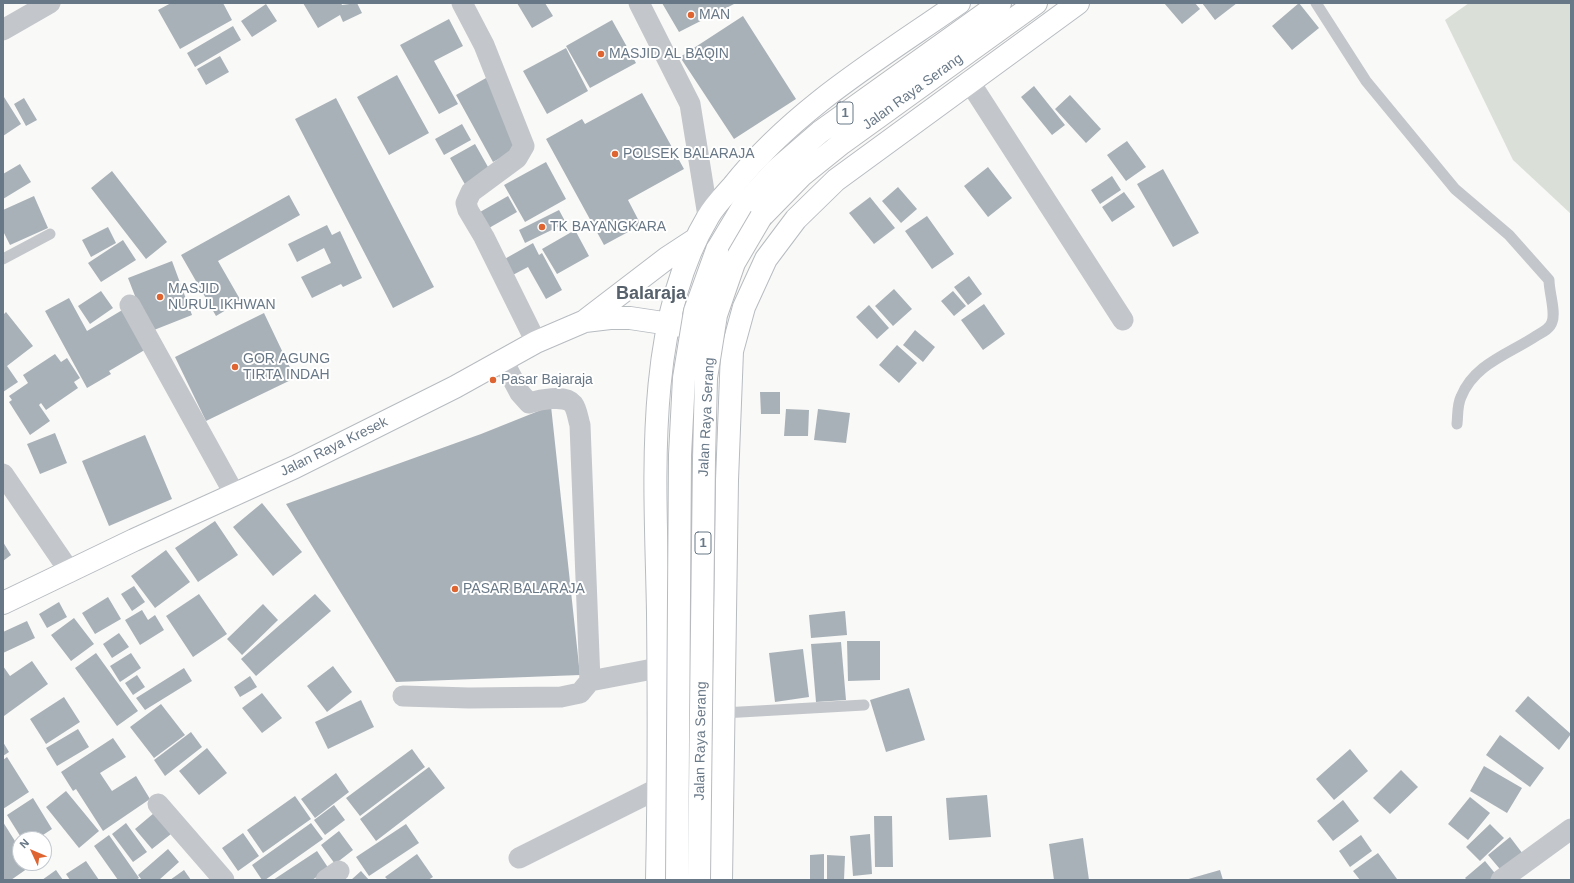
<!DOCTYPE html>
<html>
<head>
<meta charset="utf-8">
<style>
  body { margin:0 }
  #map { position:relative; width:1574px; height:883px; overflow:hidden; background:#f9f9f7; font-family:Helvetica,sans-serif }
  canvas { display:block }
  .frame { position:absolute; inset:0; border:4px solid #697887; pointer-events:none }
  .north { position:absolute; left:12px; top:831px; width:40px; height:40px; box-sizing:border-box; background:#fff; border:1px solid #c3c9cf; border-radius:50%; rotate:314deg; font-size:11px; font-weight:700; line-height:16px; text-align:center; color:#697887 }
  .north::after { content:''; display:block; margin:auto; width:14px; height:18px; background:#de6532; clip-path:polygon(50% 0,100% 100%,50% 72%,0 100%) }
</style>
</head>
<body>
<div id="map">
<canvas width="1574" height="883"></canvas>
<div class="frame"></div>
<div class="north">N</div>
</div>
<script>
const c = document.querySelector('canvas').getContext('2d');
c.lineJoin = 'round';
function fill(path, color) { c.fillStyle = color; c.fill(path, 'evenodd'); }
function strokePath(path, color, width, dash) { c.strokeStyle = color; c.lineWidth = width; c.lineCap = dash ? 'butt' : 'round'; c.setLineDash(dash || []); c.stroke(path); }
function write(font, color, halo, rows, align = 'center') {
  c.font = font + ' Helvetica,sans-serif'; c.lineWidth = 4; c.setLineDash([]); c.textBaseline = 'middle'; c.strokeStyle = halo; c.fillStyle = color; for (const [text, x, y, turn = 0] of rows) {
    c.save(); c.translate(x, y); c.rotate((+turn || 0) * Math.PI / 180); c.textAlign = isNaN(turn) ? turn : align; if (halo) c.strokeText(text, 0, 0); c.fillText(text, 0, 0); c.restore();
  }
}
fill(new Path2D(`
  M1469,3H1571V214L1513,160L1445,20Z`), '#dae0d8');
fill(new Path2D(`
  M171,3H223L232,20L180,49L158,10Z
  M303,3H341L342,5L357,3L362,13L343,22L340,15L318,28Z
  M517,3H545L553,16L532,28Z
  M662,3H736L679,32Z
  M1164,3H1195L1200,9L1182,24Z
  M1202,3H1237L1215,20Z
  M1299,3L1319,28L1292,50L1272,26Z
  M266,4L277,21L252,37L241,21Z
  M743,16L796,99L734,139L680,57Z
  M449,19L463,46L434,61L458,104L439,114L400,45Z
  M612,20L636,63L590,88L566,46Z
  M233,26L241,40L195,67L187,53Z
  M566,48L588,91L547,114L523,71Z
  M220,56L229,72L206,85L197,69Z
  M397,75L429,133L389,155L357,97Z
  M486,78L523,146L493,162L456,95Z
  M1034,86L1065,125L1052,135L1021,97Z
  M642,93L684,169L628,200L641,225L604,245L546,139L582,119L585,124Z
  M1070,95L1101,129L1086,143L1055,109Z
  M4,97L21,124L3,136V98Z
  M24,98L37,120L26,126L14,104Z
  M336,98L434,287L393,308L295,119Z
  M462,124L471,140L444,155L435,139Z
  M1127,141L1146,167L1126,181L1107,155Z
  M475,144L492,174L467,188L450,158Z
  M546,162L566,199L525,222L504,185Z
  M20,164L31,182L3,199V174Z
  M988,167L1012,198L988,217L964,186Z
  M1163,169L1199,233L1173,247L1137,184Z
  M112,171L167,242L146,259L91,188Z
  M1112,176L1121,190L1100,204L1091,190Z
  M898,187L917,209L901,223L882,201Z
  M1124,192L1135,207L1112,222L1102,207Z
  M289,195L300,215L218,261L241,301L216,316L181,255Z
  M34,196L48,228L10,245L3,231V210Z
  M508,196L517,212L489,228L480,212Z
  M870,197L895,228L874,244L849,213Z
  M559,210L566,223L525,243L519,230Z
  M927,216L954,254L932,269L905,231Z
  M327,225L332,235L340,231L362,278L343,287L341,284L312,298L301,277L331,263L324,248L297,262L288,244Z
  M108,227L116,243L91,257L82,240Z
  M575,230L589,256L557,274L542,249Z
  M123,240L136,260L101,282L88,263Z
  M533,243L539,255L542,253L562,290L546,299L528,267L509,277L501,261Z
  M172,261L192,315L149,332L128,278Z
  M969,276L982,294L968,305L954,287Z
  M894,289L912,309L893,326L875,306Z
  M101,291L113,308L90,324L78,306Z
  M953,291L966,306L954,316L941,301Z
  M69,298L87,331L124,309L148,348L109,371L111,374L87,388L45,311Z
  M984,304L1005,334L983,350L961,320Z
  M869,305L889,328L877,339L856,317Z
  M6,312L33,346L7,366L18,382L3,392V315Z
  M264,313L295,378L206,421L175,357Z
  M915,330L935,347L923,362L903,345Z
  M897,345L917,363L899,383L879,365Z
  M55,354L61,362L67,358L80,378L74,382L78,388L46,410L41,403L39,405L50,421L30,435L9,402L12,400L9,396L28,383L23,375Z
  M760,392H780V414H761Z
  M551,406L580,675L396,682L286,504L481,434Z
  M786,409L809,410L808,436H784Z
  M818,409L850,413L846,443L814,440Z
  M55,433L67,463L40,474L27,444Z
  M145,435L172,499L109,526L82,461Z
  M262,503L302,552L273,576L233,527Z
  M215,521L238,555L198,582L175,548Z
  M3,542L11,555L3,561Z
  M166,550L190,582L155,608L131,576Z
  M134,586L145,602L132,611L121,594Z
  M199,594L227,634L193,657L166,616Z
  M315,594L331,611L256,676L241,659Z
  M108,597L121,619L95,634L82,613Z
  M59,602L67,617L47,628L39,614Z
  M263,604L278,620L242,655L227,639Z
  M142,610L148,620L155,615L164,630L140,645L125,620Z
  M845,611L847,635L811,638L809,615Z
  M74,618L94,644L71,661L51,635Z
  M27,621L35,638L3,653V632Z
  M119,633L129,647L112,658L103,644Z
  M847,641H880V680L848,681Z
  M841,642L846,700L816,702L811,644Z
  M803,649L809,697L775,702L769,653Z
  M96,653L138,711L117,726L75,668Z
  M131,653L141,668L120,682L110,666Z
  M32,661L48,684L4,716L3,666L10,676Z
  M333,666L352,692L327,712L307,686Z
  M184,668L192,681L145,710L136,698Z
  M137,675L145,687L133,695L125,683Z
  M250,676L257,687L240,697L234,687Z
  M909,688L925,740L886,752L870,700Z
  M262,693L282,718L262,733L242,708Z
  M1528,696L1571,734L1559,750L1515,711Z
  M64,697L80,722L46,744L30,719Z
  M361,700L374,727L328,749L315,722Z
  M161,704L185,735L154,758L130,727Z
  M78,729L89,747L57,766L46,748Z
  M191,732L202,747L165,776L154,760Z
  M1500,735L1544,768L1530,787L1486,755Z
  M113,738L126,757L100,773L112,791L136,776L150,799L103,831L76,789L73,791L61,772Z
  M3,742L9,752L3,756Z
  M207,748L227,773L199,795L179,771Z
  M412,749L425,767L360,816L346,798Z
  M1350,749L1368,771L1334,800L1316,779Z
  M7,757L29,792L3,809V760Z
  M1484,766L1522,788L1507,813L1470,791Z
  M429,767L445,788L376,841L360,819Z
  M1401,770L1418,787L1390,814L1373,798Z
  M336,773L349,792L315,818L301,799Z
  M66,791L99,831L79,848L46,807Z
  M987,795L991,837L949,840L946,798Z
  M295,796L311,819L263,853L247,830Z
  M1470,797L1490,813L1468,840L1448,824Z
  M33,798L52,829L37,839H22L7,815Z
  M1343,800L1359,821L1333,841L1317,821Z
  M334,805L345,820L325,835L314,820Z
  M154,813L171,834L152,849L135,829Z
  M874,816H892L893,867H875Z
  M3,822L20,849V863H29L31,866L11,880L3,879Z
  M126,823L147,852L133,862L112,834Z
  M311,823L323,839L265,880H262L252,865Z
  M406,824L419,843L369,876L356,857Z
  M1490,824L1504,838L1480,861L1466,847Z
  M339,831L353,850L335,864L321,845Z
  M243,833L259,856L238,871L222,848Z
  M870,834L872,874L853,876L850,836Z
  M109,835L139,878L136,880H118L94,846Z
  M1361,835L1372,851L1350,867L1339,851Z
  M1510,837L1526,858L1505,875L1488,855Z
  M1083,838L1089,880H1054L1049,844Z
  M168,849L179,862L159,880H142L138,875Z
  M317,851L329,869L312,880H273Z
  M1378,853L1397,879L1360,880L1353,871Z
  M417,854L433,877L428,880H388L385,877Z
  M824,854V880H810V855Z
  M827,855L845,856L844,880H827Z
  M86,861L99,880H70L66,874Z
  M1485,861L1498,877L1494,880H1467L1465,878Z
  M56,870L63,880H42Z
  M184,870L191,880H170Z
  M1220,870L1223,880H1185Z
  M361,871L369,880H351Z`), '#a9b1b8');
const secondary = new Path2D(`
  M586,320L667,258L696,239
  M3,603L134,540L295,467L455,387L536,342L585,321L610,318H630L683,326
  M657,880C659,791 659,702 658,613C656,490 642,327 708,217C714,206 724,196 733,186C794,109 880,58 959,3
  M721,880L727,480L732,351L744,307L766,259L796,219L836,180L1078,3`);
const trunk = new Path2D(`
  M761,217L801,176L842,143L1036,3
  M717,250L744,205L776,170L820,132L1000,3`);
strokePath(secondary, '#b7bcc1', 24);
strokePath(trunk, '#b8bbbe', 24);
strokePath(new Path2D(`
  M1316,3L1366,81L1455,189L1509,235L1549,280C1549,292 1556,312 1552,322C1550,329 1541,333 1536,336C1509,354 1474,364 1461,397C1457,405 1458,416 1457,424
  M3,259L50,234
  M723,713L864,705`), '#c3c6ca', 11);
strokePath(new Path2D(`
  M462,3L484,45L524,146L517,158L471,192L466,203L468,210L484,237L536,342
  M639,3L690,104L708,216
  M3,30L50,3
  M969,81L1123,320
  M130,305L235,495
  M503,361L520,393L529,403C539,400 565,394 573,404C577,409 578,419 580,425L590,681
  M3,474L70,572
  M403,696L469,698L561,697L580,693L590,681L658,668
  M158,804L224,880
  M519,858L659,788
  M326,880L339,871
  M1501,880L1571,829`), '#c3c6ca', 21);
strokePath(secondary, '#fff', 22);
strokePath(trunk, '#fff', 22);
const trunkBridge = new Path2D(`
  M677,880L680,455L684,378L695,311L717,250
  M699,880L704,459L706,378L716,315L734,263L761,217`);
strokePath(trunkBridge, '#b8bbbe', 24, []);
strokePath(trunkBridge, '#fff', 22);
for (const [x, y, r, color] of [
  [691,15,4,"#de6532"],
  [601,54,4,"#de6532"],
  [615,154,4,"#de6532"],
  [542,227,4,"#de6532"],
  [160,297,4,"#de6532"],
  [235,367,4,"#de6532"],
  [493,380,4,"#de6532"],
  [455,589,4,"#de6532"]
]) { const dot = new Path2D(); dot.arc(x, y, r, 0, 2 * Math.PI); c.fillStyle = color; c.fill(dot); strokePath(dot, '#fff', 1.5); }
for (const [x, y, w] of [
  [845,113,16],
  [703,543,16]
]) { const box = new Path2D(); box.roundRect(x - w / 2, y - 11, w, 22, 3); c.fillStyle = '#fff'; c.fill(box); strokePath(box, '#697887', 1); }
write('bold 13px', '#697887', null, [
  ["1",845,113],
  ["1",703,543]
]);
write('14px', '#697887', '#fff', [
  ["MAN",699,15],
  ["MASJID AL BAQIN",609,54],
  ["POLSEK BALARAJA",623,154],
  ["TK BAYANGKARA",550,227],
  ["MASJID",168,289],
  ["NURUL IKHWAN",168,305],
  ["GOR AGUNG",243,359],
  ["TIRTA INDAH",243,375],
  ["Pasar Bajaraja",501,380],
  ["PASAR BALARAJA",463,589]
], 'left');
write('14px', '#697887', '#fff', [
  ["Jalan Raya Serang",913,92,-36],
  ["Jalan Raya Serang",707,417,-87],
  ["Jalan Raya Kresek",334,447,-26],
  ["Jalan Raya Serang",701,741,-89]
]);
write('bold 18px', '#57616c', '#fff', [
  ["Balaraja",651,294]
]);
</script>
</body>
</html>
